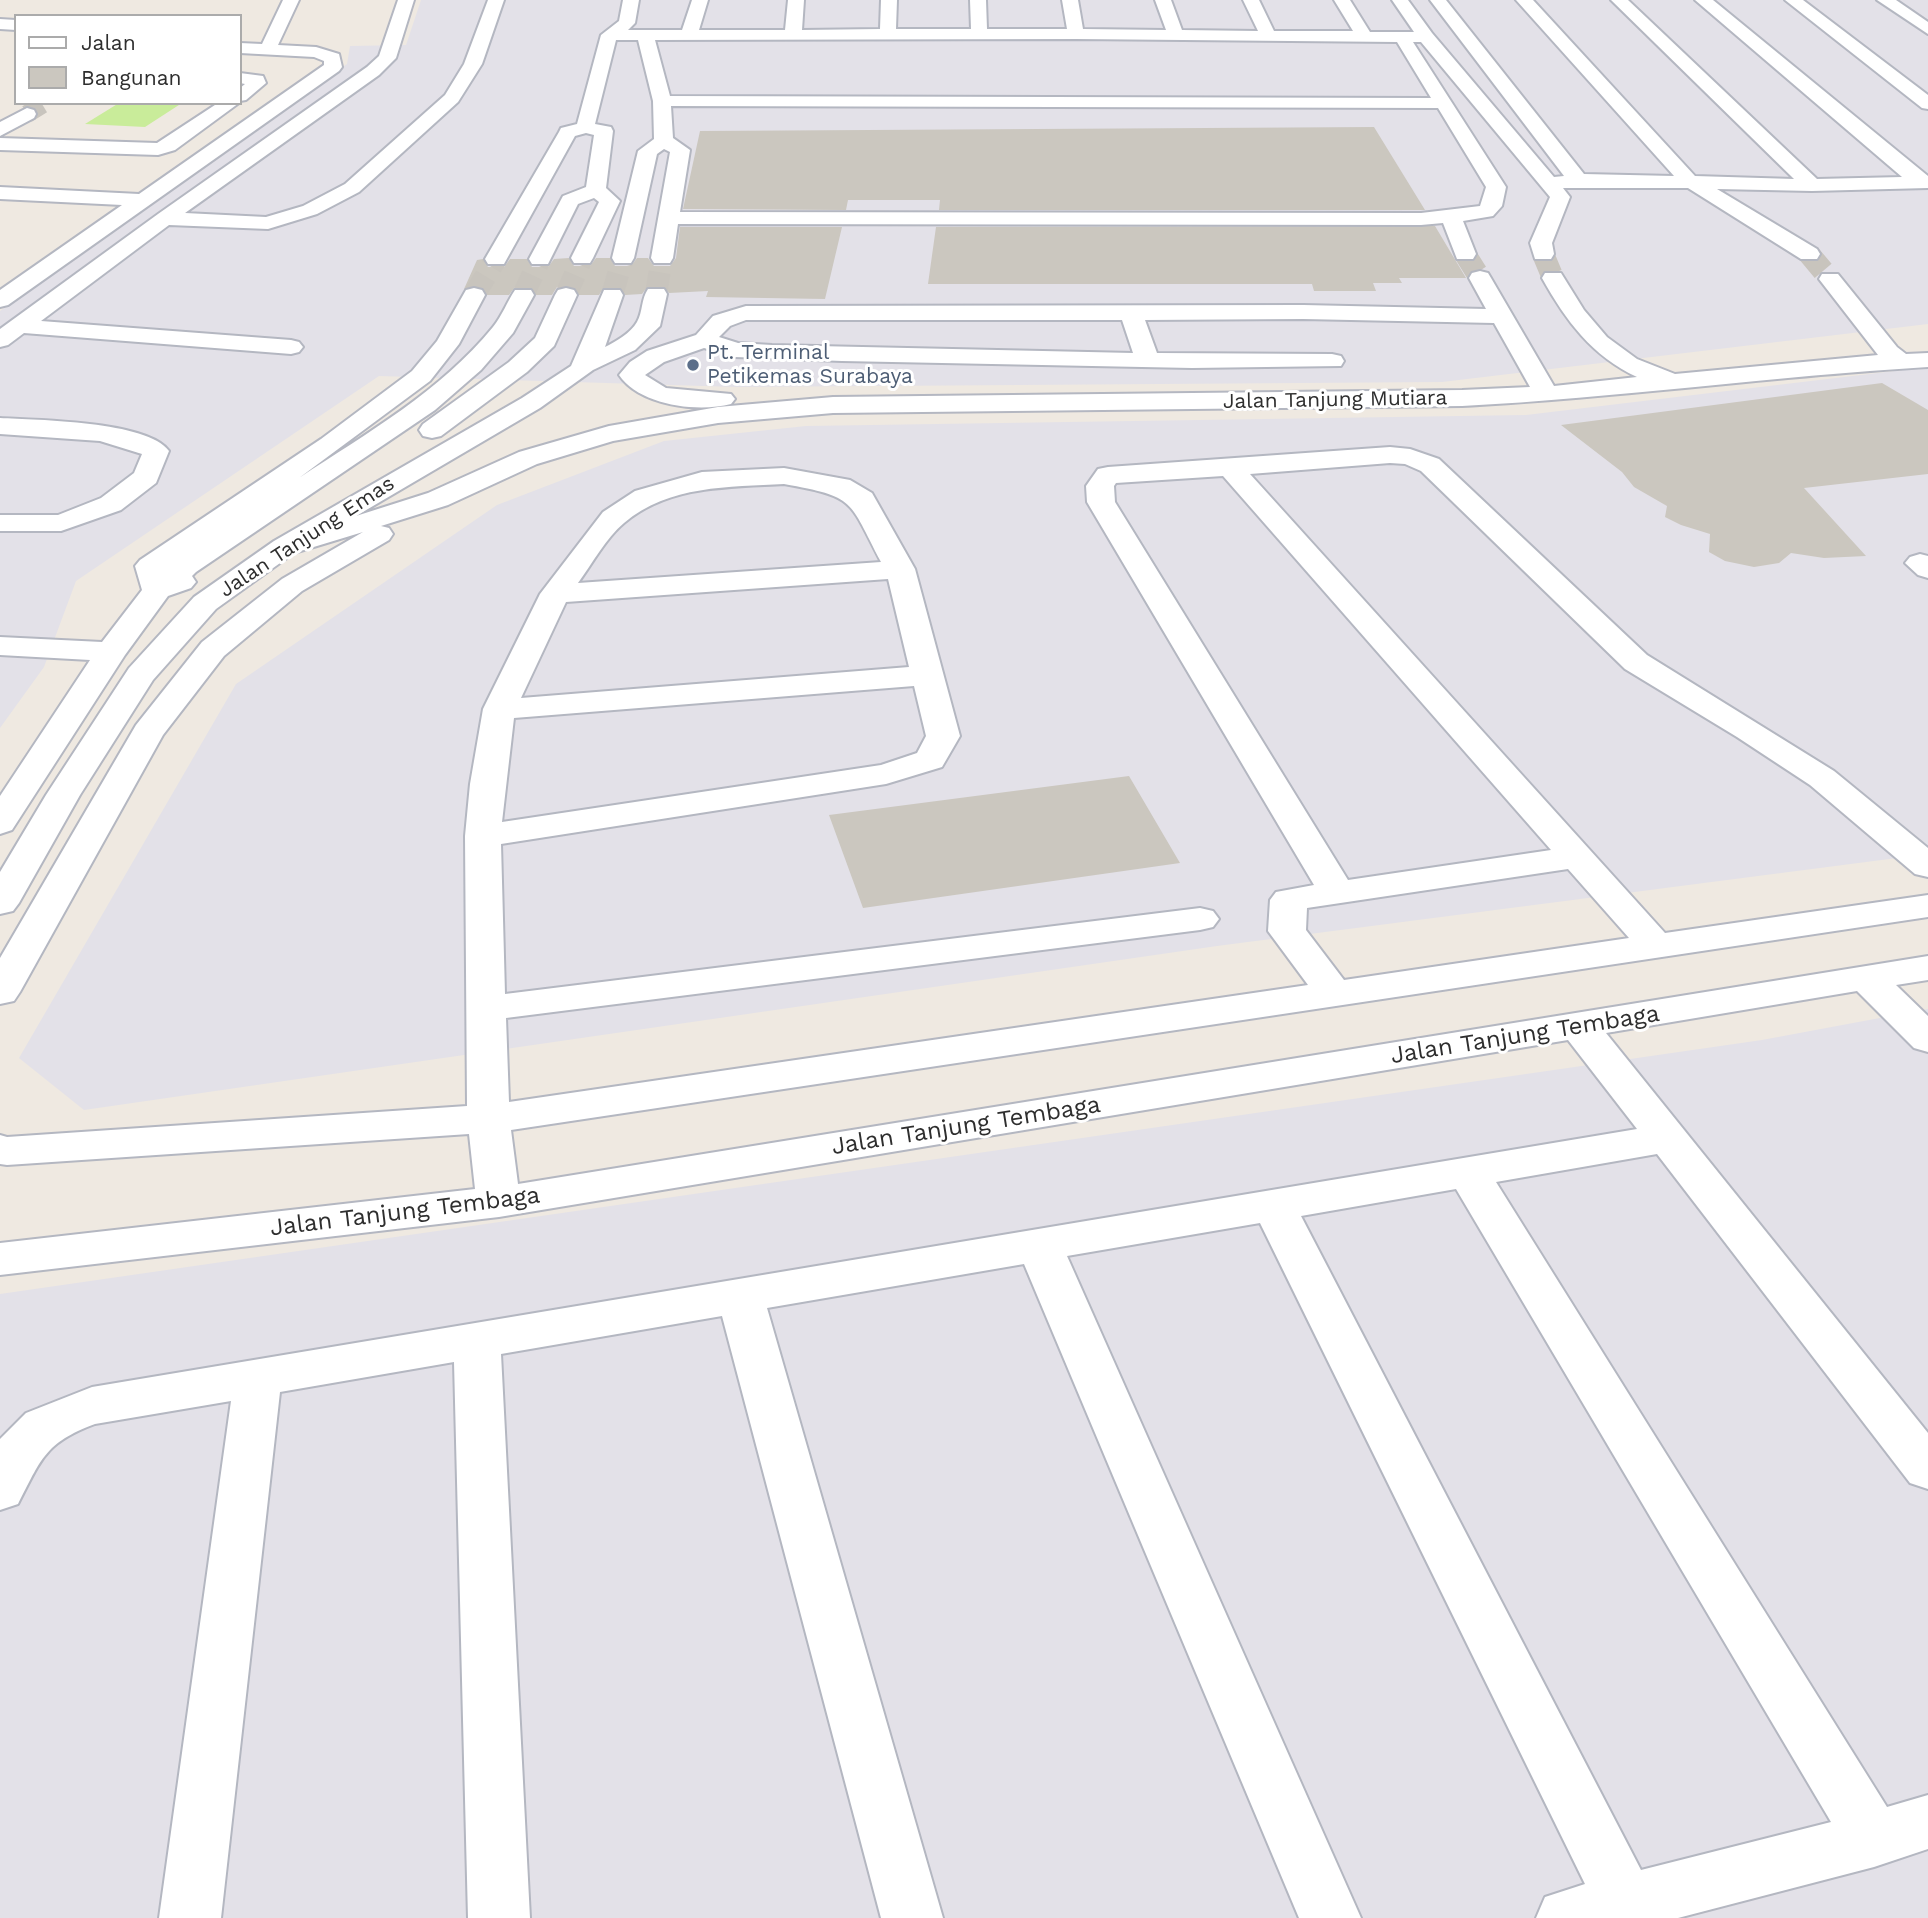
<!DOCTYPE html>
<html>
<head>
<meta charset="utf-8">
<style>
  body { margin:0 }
  #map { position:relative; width:1928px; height:1918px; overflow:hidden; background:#efe9e1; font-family:"Work Sans",sans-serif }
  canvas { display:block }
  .legend { position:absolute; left:14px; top:14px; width:228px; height:91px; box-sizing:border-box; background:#fff; border:2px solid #ababab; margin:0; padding:9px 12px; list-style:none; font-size:21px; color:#2e2e2e }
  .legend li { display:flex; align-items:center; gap:14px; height:35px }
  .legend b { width:35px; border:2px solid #ababab }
</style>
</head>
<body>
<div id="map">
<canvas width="1928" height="1918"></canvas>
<ul class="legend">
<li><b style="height:9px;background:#fff"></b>Jalan</li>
<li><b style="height:19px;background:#cbc7bf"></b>Bangunan</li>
</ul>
</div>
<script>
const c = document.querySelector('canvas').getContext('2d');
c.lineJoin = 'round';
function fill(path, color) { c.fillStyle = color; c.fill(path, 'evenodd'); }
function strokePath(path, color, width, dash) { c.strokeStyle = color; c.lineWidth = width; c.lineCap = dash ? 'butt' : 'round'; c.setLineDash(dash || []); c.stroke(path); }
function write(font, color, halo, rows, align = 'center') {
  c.font = font + ' "Work Sans",sans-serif'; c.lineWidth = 6; c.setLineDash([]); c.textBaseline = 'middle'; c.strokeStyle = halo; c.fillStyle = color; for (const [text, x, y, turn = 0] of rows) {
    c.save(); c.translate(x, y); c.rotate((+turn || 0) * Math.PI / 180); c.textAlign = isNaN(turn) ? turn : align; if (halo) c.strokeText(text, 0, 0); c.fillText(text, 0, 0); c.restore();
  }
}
fill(new Path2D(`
  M421,0H1928V324L1442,382L736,387L379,376L76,581L44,667L0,728V311L347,64L350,46L406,45Z
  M1928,367V854L1217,946L84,1110L19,1058L236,684L497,505L664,441L806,426L1526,415Z
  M1928,1009V1918H0V1294L1762,1040Z`), '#e3e1e8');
fill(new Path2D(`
  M119,103H182L145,127L85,124Z`), '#c9ec9a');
fill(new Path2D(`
  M1374,127L1425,210H939L940,200H848L846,210L683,209L700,131Z
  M1435,226L1466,278H1399L1402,283H1373L1376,291H1314L1312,284H928L936,227Z
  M680,227H842L825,299L706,297L708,291L669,293L664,286H648L642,294L625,295L620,287H604L599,295H579L576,289L567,285L557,287L552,295H536L531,287H515L509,295H487L484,289L475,285L464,289L477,260L483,259L488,267H504L510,259H527L532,267H548L554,259L569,258L574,266H590L596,258H610L615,266H631L637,258H648L654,266H670L676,258Z
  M1882,383L1928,410V474L1804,488L1866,556L1824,558L1791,553L1779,563L1754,567L1725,561L1709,552L1710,534L1681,525L1665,517L1667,506L1634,487L1622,472L1561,425Z
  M1129,776L1180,863L863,908L829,815Z`), '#cbc7bf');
strokePath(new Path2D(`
  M27,114L45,103`), '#c8c4bd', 18, [18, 9]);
strokePath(new Path2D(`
  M1465,254L1480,278
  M1543,254L1553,278
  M1809,254L1830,279
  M656,294L662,258
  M474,295L496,259
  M523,295L540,259
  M566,295L582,258
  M612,295L623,258`), '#c8c4bd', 22, [22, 11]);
const minor = new Path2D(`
  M283,0H299L278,45L316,47L339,54L342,67L339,71L8,305L0,307V290L122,205L0,199V187L139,194L324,65V61L314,57L240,53V43L262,44Z
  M398,0H414L396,58L379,75L185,213L266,217L303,206L345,184L445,95L464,64L488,0H504L482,64L458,102L359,192L317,214L268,229L169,225L41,321L291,340L299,342L303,347L299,352L291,354L24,333L8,345L0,347V329L158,214L367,67L379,56Z
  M623,0H639L635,23L628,30H682L692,0H708L699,30H785L788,0H804L802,30L880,29L881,0H897L896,29H971L970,0H986L987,29H1067L1062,0H1078L1083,29L1166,30L1155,0H1171L1182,30L1258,31L1243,0H1259L1274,31H1353L1334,0H1350L1370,32H1414L1392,0H1408L1432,33L1554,177L1564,176L1430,0H1446L1584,174L1674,176L1516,0H1533L1695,176L1794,179L1611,0H1628L1817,179L1902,177L1695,0H1713L1928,176V188L1812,191L1717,189L1817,249L1820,254L1817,259H1801L1688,188H1563L1570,197L1552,243L1554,254L1551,259H1535L1530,243L1550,197L1421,42H1413L1506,187L1502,206L1493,216L1463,221L1476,254L1473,259H1457L1443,223L1421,225L678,224L673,258L670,263H654L651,258L670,152L664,149L657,154L634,258L631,263H615L612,258L638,151L654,139L653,101L638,40H616L595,124L611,127L613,131L606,188L620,201L593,258L590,263H574L571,258L599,202L594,198L578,204L548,264H532L529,259L563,196L586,187L594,135L586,133L575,136L504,264H488L485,259L559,132L561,128L577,124L601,35L619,21ZM1076,39L1397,42L1431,98L670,96L655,40ZM671,106L1438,108L1486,187L1480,206L1421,213L680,212L690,150L673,138Z
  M1785,0H1803L1928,95V109L1922,108Z
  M1877,0H1896L1928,22V34Z
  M0,19L16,20V30L0,29Z
  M240,73L263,76L266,83L246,100L240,101V88L245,84L240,83Z
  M218,103H239L175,150L158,155L0,150V138L157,143Z
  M27,108L34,110L36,114L34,118L0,136V122Z
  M1480,271L1488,273L1491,278L1554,386L1637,377C1592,356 1566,321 1542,278L1545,273H1561L1584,310L1607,337L1637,359L1675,374L1878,355L1819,279L1822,274H1838L1897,347L1906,354L1928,353V367C1773,376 1618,398 1462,406L833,413L718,423L613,441L537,464L448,505L381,526L389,528L393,534L389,540L302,591L224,656L163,735L20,992L14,1001L0,1004V958L136,725L202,642L282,579L363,532L294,553L216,609L153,680L80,795L19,903L13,911L0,914V872L46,795L129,668L194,597L274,541L522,398L571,366L604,290H620L623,295L605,347C615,342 631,333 637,322C643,312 641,299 648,289H664L667,294L660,326L635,350L593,370L540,408L356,516L428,493L519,452L609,426L718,407L833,397L1462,390L1530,387L1494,323L1303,319L1145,320L1157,353L1332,354L1341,356L1344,361L1341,366L1192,368L842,361L735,357L704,348L664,362L645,375L666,388L731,394L735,399L731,404C697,413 639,405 619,375L630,362L647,351L696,335L713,316L746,306L1303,305L1486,309L1469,278L1472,273ZM746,320H1122L1133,353L772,345L738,343L719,337L730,326Z
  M474,288L482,290L485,295L459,344L430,381L299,478C367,433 441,391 493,327C502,316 507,302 515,290H531L534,295L513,333L481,370L435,410L196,572L192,576L196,582L191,588L168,596L125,655L12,830L0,834V796L90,660L0,655V637L102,642L142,590L135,566L140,560L321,439L412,371L437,341L466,290Z
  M566,288L574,290L577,295L554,346L527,372L441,436L432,438L423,436L419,430L423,424L509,362L535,338L555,295L558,290Z
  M0,418C36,420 148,421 169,451L156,483L121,510L61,531H0V515H58L101,498L134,473L142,454L100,441L0,434Z
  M1390,447L1410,449L1439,459L1647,655L1834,771L1928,848V877L1915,874L1810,785L1737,737L1625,669L1421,471L1405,464L1390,463L1250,474L1665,933L1928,895V917L511,1130L518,1184L1928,956V980L1896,985L1928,1016V1052L1914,1048L1857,991L1606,1033L1928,1433V1489L1910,1483L1657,1154L1496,1182L1887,1807L1928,1795V1849L1874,1867L1678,1918H1536L1545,1897L1585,1884L1260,1223L1067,1256L1361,1918H1299L1024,1264L767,1308L943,1918H881L722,1316L501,1354L530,1918H468L454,1362L280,1392L221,1918H159L231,1401L95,1424C44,1443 41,1460 18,1504L0,1510V1439L26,1413L92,1387L1637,1129L1568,1040L499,1217L0,1275V1243L475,1189L469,1134L7,1165L0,1164V1135L7,1137L467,1106L465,836L470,784L483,709L540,594L603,512L635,491L702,472L784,468L850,480L872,493L915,569L960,736L942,767L886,784L501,844L505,994L1200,908L1213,911L1219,919L1213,927L1200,930L506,1018L509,1102L1308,985L1268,931L1270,900L1276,892L1314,885L1087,502L1086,486L1098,469L1108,467ZM1223,476L1551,850L1348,880L1115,502L1114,486L1116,483ZM784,484C856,497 848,499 881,562L578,583C592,564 606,538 624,523C669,485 729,487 784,484ZM888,579L909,667L521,698L566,602ZM914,686L926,736L917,753L881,765L502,822L514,718ZM1568,869L1629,938L1344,980L1306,930L1307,908ZM1456,1189L1831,1822L1641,1870L1301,1216Z
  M1920,554L1928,556V578L1918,575L1905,563L1910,557Z`);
strokePath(minor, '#b4b7c1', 4);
fill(minor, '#fff');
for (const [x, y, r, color] of [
  [693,365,7,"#5c6f8a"]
]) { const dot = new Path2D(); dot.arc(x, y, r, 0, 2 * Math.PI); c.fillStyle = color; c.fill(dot); strokePath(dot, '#fff', 2.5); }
write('21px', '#4e5e75', '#fff', [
  ["Pt. Terminal",707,353],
  ["Petikemas Surabaya",707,377]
], 'left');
write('21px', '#2e2e2e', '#fff', [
  ["Jalan Tanjung Mutiara",1335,400,-1],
  ["Jalan Tanjung Emas",307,537,-33]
]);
write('24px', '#2e2e2e', '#fff', [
  ["Jalan Tanjung Tembaga",1525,1035,-9],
  ["Jalan Tanjung Tembaga",966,1126,-9],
  ["Jalan Tanjung Tembaga",405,1212,-7]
]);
</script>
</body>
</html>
